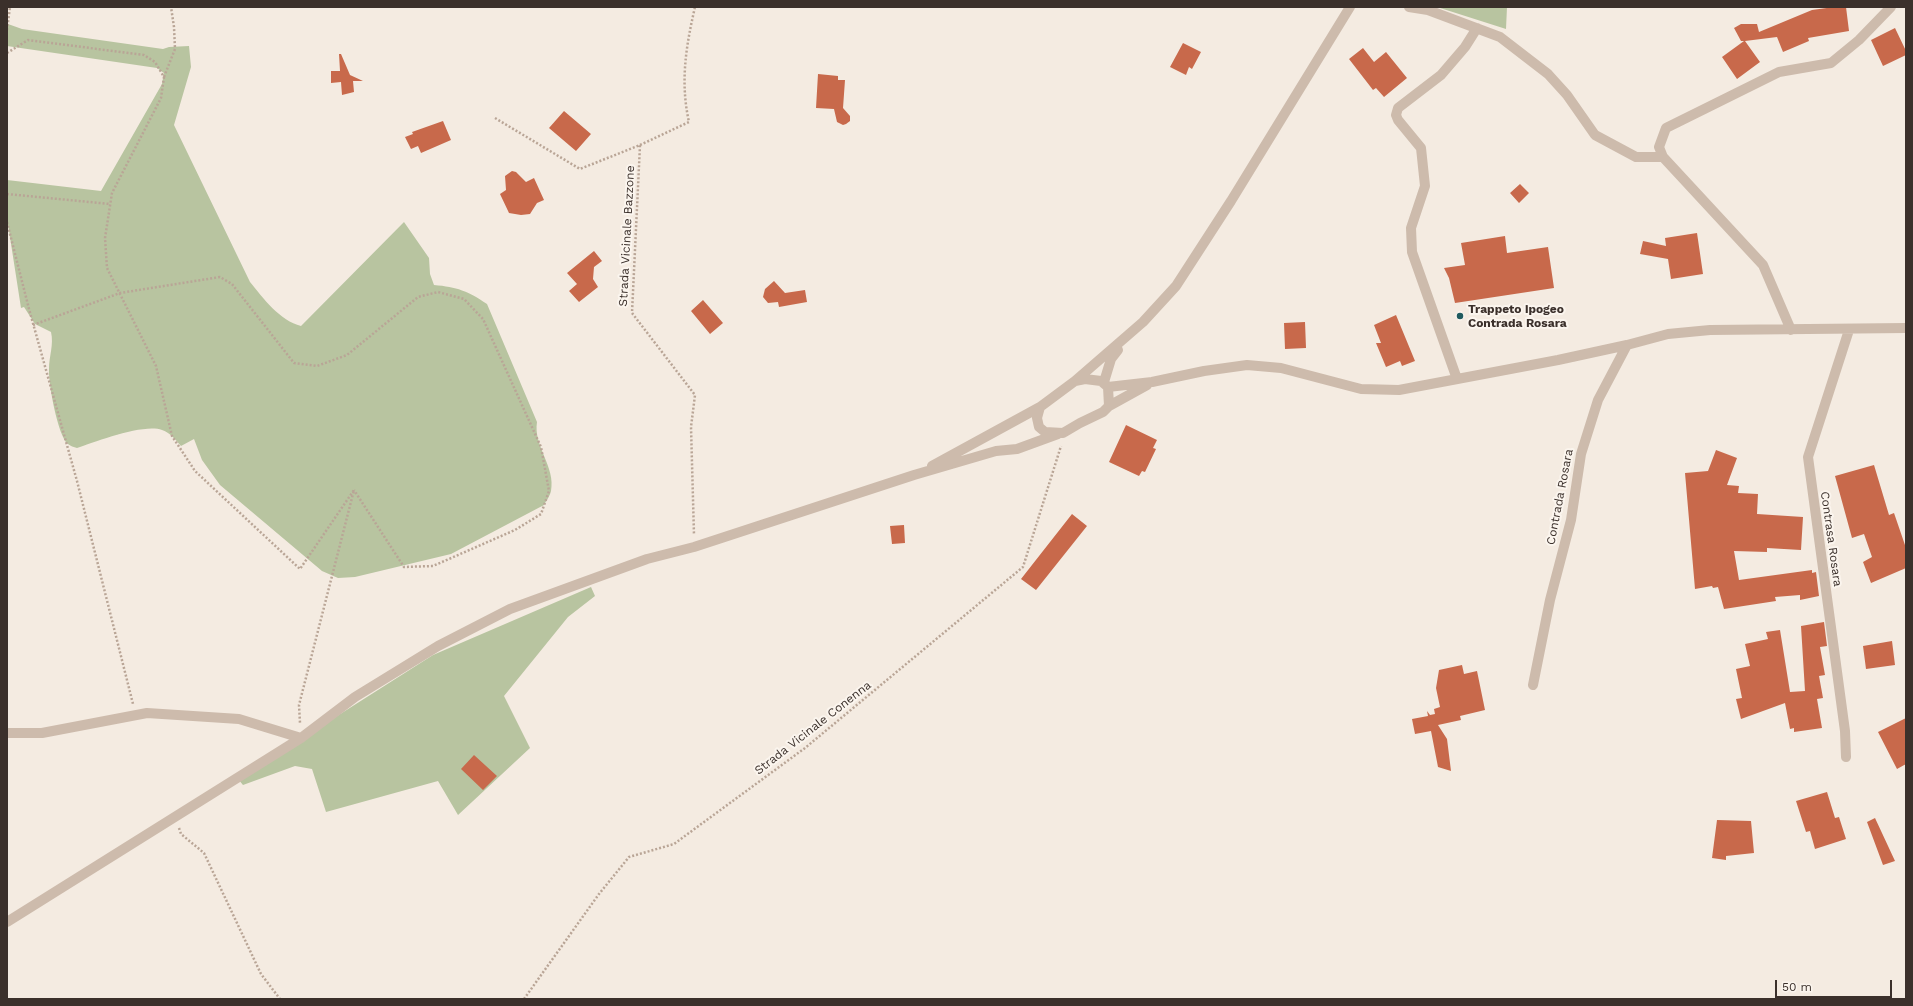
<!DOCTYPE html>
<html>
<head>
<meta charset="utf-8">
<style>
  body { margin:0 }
  #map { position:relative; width:1913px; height:1006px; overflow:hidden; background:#f4ebe1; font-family:"Work Sans",sans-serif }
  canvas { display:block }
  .frame { position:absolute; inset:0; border:8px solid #3b302b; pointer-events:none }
  .scale { position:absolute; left:1775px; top:980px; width:117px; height:18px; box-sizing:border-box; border:2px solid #3b302b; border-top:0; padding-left:5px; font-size:12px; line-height:14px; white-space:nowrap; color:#3b302b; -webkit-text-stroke:3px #fbf5ee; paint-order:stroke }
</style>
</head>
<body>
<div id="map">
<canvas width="1913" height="1006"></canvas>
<div class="frame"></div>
<div class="scale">50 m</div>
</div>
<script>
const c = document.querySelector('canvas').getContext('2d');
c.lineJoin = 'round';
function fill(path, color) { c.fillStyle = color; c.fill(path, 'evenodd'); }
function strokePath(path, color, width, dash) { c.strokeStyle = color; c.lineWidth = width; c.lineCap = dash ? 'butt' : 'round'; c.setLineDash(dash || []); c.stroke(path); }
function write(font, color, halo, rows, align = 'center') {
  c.font = font + ' "Work Sans",sans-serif'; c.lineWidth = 4; c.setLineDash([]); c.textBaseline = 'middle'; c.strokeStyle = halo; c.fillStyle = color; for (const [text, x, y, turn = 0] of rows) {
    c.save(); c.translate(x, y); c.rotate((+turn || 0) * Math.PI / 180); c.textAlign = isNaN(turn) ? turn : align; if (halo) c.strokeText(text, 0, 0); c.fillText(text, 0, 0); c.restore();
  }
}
fill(new Path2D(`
  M1437,7H1507L1506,29Z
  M8,24L22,29L163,49L169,47L189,46L191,67L174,125L250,282C263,298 280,321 301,326L404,222L429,258L430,274L434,285C457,287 468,291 487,304L537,422C533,446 556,467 551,491C550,496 546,501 544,505L451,554L355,577L338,578L322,571L220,485L202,460L194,439L181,446C176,440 169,432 162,430C144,423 95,442 77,448C74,447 70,446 68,444C58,437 48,382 49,369C49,356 54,345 51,332L35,324L24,307L21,308L7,218V180L101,191L162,84L164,73L157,68L7,46Z
  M591,587L595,596L568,617L504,696L530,748L458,815L438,781L326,812L312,769L295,766L243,785L238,779L433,655Z`), '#b8c4a0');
fill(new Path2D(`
  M1834,7H1846L1849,31L1808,38L1809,41L1783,52L1777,37L1745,41L1760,62L1737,79L1722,57L1744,41H1741L1734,28L1741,24H1757L1759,32L1812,10Z
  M1895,28L1906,51V55L1883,66L1871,40Z
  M1183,43L1201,52L1192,69L1189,67L1186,75L1170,67Z
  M1363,48L1374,62L1386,52L1407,78L1384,97L1376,88L1373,90L1349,59Z
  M339,54H341L350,75L363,81H353L354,92L342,95L341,82L331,83V71H340Z
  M818,74L838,76V80H845L843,108L850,116V121L846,124L843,125L837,122L834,109L816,108Z
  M564,111L591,134L576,151L549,128Z
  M443,121L451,140L421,153L418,146L411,149L405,137L413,134L412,132Z
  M512,171L516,172L526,182L534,178L544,200L537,203L530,214L521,215L509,213L500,194L506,190L505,176Z
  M1520,184L1529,193L1519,203L1510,193Z
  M1697,233L1703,274L1671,279L1668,259L1640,254L1643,241L1666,246L1665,238Z
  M1505,236L1507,253L1548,247L1554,288L1455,303L1449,278L1444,268L1465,265L1461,243Z
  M594,251L602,261L594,267L593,279L598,287L579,302L569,291L577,284L567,273Z
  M774,281L785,293L805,290L807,302L779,307L778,302L768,303L763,297L765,289Z
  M703,300L723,323L710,334L691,311Z
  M1396,315L1415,361L1402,366L1400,361L1386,367L1376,343H1381L1374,325Z
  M1305,322L1306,348L1285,349L1284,323Z
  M1126,425L1157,440L1153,448L1156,449L1145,472L1142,471L1139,476L1109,462Z
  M1716,450L1737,458L1727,485L1739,486L1738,493L1758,494L1757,514L1803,517L1801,550L1767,548V552L1734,551L1739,580L1812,570V573L1816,572L1819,596L1800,600V595L1775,597L1776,601L1724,609L1718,587L1713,588L1712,586L1695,589L1685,473L1708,471Z
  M1874,465L1889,515L1894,513L1906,548V568L1871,583L1863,562L1872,557L1864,534L1852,538L1835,476Z
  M1072,514L1087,526L1036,590L1021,579Z
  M904,525L905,543L892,544L890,526Z
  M1824,622L1827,646L1820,647L1825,675L1819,676L1823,698L1817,699L1822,728L1794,732V728L1790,729L1785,703L1741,719L1736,699L1742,698L1736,669L1750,666L1745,644L1768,639L1766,632L1780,630L1790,692L1805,691L1801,626Z
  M1892,641L1895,665L1866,669L1863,646Z
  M1462,665L1464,674L1477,671L1485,710L1460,716L1461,720L1438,725L1447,739L1451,771L1438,767L1431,731L1415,734L1412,719L1428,716L1427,711L1430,715L1435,714L1434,709L1440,707L1436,688L1439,670Z
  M1906,718V764L1897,769L1878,732Z
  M474,755L497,776L483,790L461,769Z
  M1827,792L1835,818L1839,817L1846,839L1815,849L1810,831L1806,832L1796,801Z
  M1875,818L1895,861L1883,865L1867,822Z
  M1717,820L1751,821L1754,853L1726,856V860L1712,858Z`), '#c8694b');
strokePath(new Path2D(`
  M7,30L10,7
  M7,53L28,40L144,55L155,62L164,77L161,98L112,193L105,238L107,268L156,366L172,436L195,471L300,569L354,490L299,705L300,723
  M164,77L175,49L174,27L171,7
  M495,118L580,169L640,145L632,313L695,395L691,427L694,535
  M640,145L689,122C680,82 686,46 695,7
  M7,194L110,204
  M7,222L29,309L77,481L133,704
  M33,325L120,293L220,277L232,284L294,363L317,366L347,355L418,297L438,292L464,299L483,319L541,447L549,491L541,514L515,530L433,566L404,567L354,490
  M179,828L181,834L204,853L261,974L280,999
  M524,999L599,894L629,857L674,844L805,748L1023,567L1061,446`), '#b9a596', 2.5, [2, 2]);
strokePath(new Path2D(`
  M1409,7L1428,10L1500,37L1548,74L1567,95L1595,135L1636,157H1663L1763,265L1791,330
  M1663,157L1659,147L1666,128L1779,72L1831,63L1859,40L1891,7
  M1085,379L1101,381L1108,387L1109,406L1103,412L1080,423L1063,433L1045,432L1039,427L1037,418L1040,407L1075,381Z
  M1457,379L1412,252L1411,228L1425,186L1421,148L1398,120L1396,115L1398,108L1441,75L1465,47L1477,28
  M1075,381L1143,322L1176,286L1231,201L1350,7
  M1104,382L1111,359L1118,350
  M1108,387L1152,382L1204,371L1247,365L1281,368L1361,389L1399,390L1558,360L1627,345L1668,334L1710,330L1906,328
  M1109,406L1147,385
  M932,466L1040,407
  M1533,685L1550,600L1571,520L1581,454L1598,400L1627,345
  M7,733H42L147,713L239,719L301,738
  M1846,757L1845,731L1808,457L1849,330
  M7,922L301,738L355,697L438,646L510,609L647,559L694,547L914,475L996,451L1017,449L1058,434`), '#cdbbac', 10);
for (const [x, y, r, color] of [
  [1460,316,4,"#1f5a5e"]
]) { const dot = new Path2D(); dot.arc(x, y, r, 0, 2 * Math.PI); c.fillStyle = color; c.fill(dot); strokePath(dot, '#fbf5ee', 1.5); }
write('12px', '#3b302b', '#fbf5ee', [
  ["Strada Vicinale Bazzone",627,236,-87],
  ["Contrada Rosara",1560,497,-79],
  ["Contrasa Rosara",1831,539,82],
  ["Strada Vicinale Conenna",813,728,-38]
]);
write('bold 12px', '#3b302b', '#fbf5ee', [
  ["Trappeto ipogeo",1468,309],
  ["Contrada Rosara",1468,323]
], 'left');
</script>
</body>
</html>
